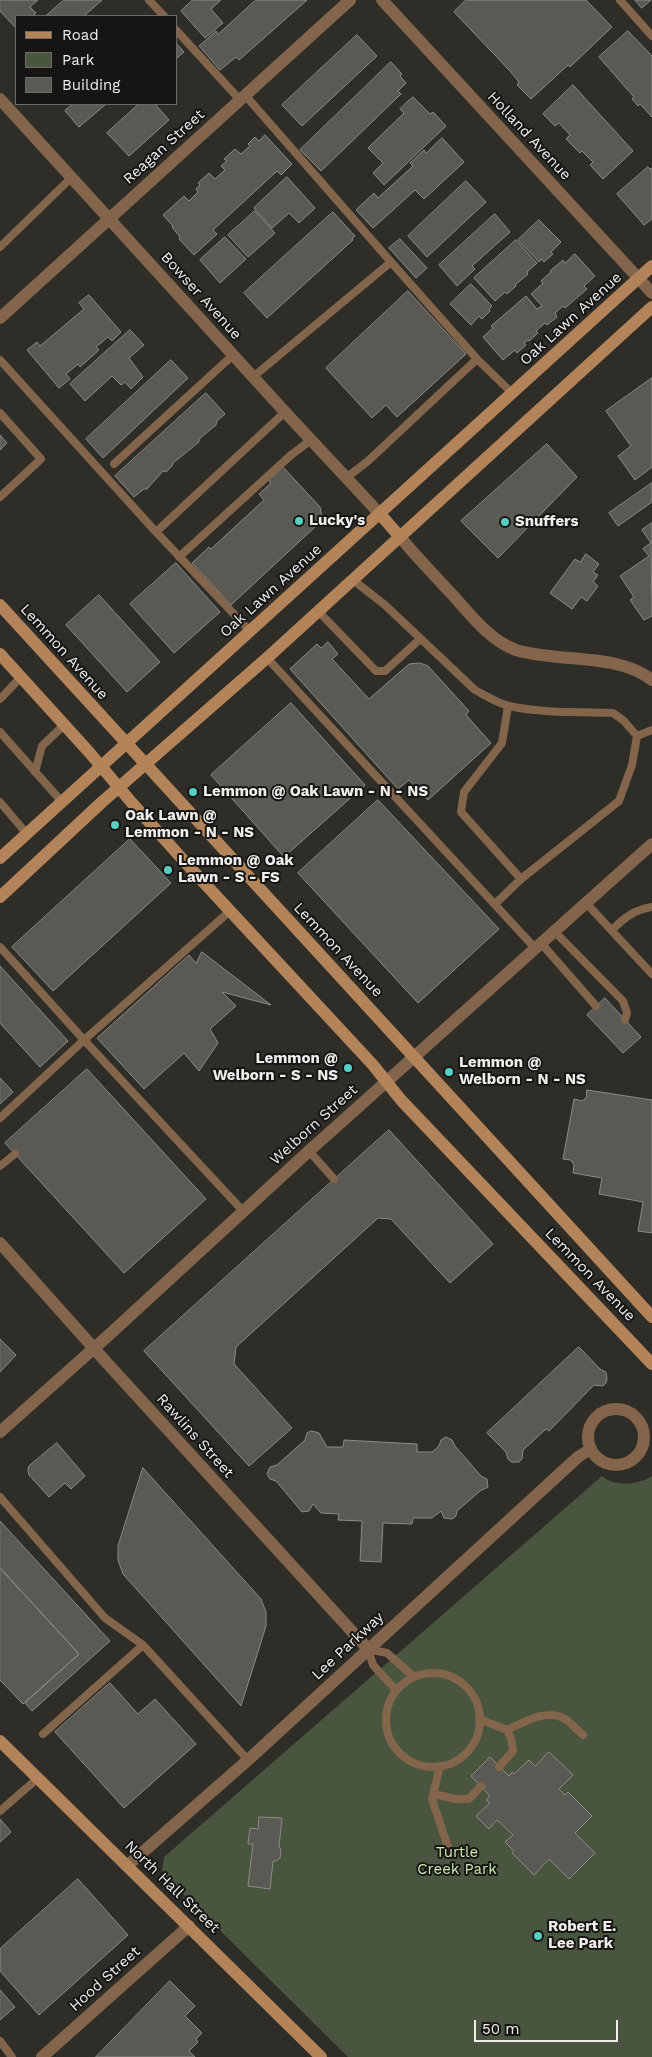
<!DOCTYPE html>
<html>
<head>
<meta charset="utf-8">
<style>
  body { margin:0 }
  #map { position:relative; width:652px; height:2057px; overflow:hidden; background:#2f2d28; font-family:"Work Sans",sans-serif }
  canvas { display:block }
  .legend { position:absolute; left:15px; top:15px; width:162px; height:90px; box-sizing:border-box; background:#161513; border:1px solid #6d6c69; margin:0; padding:6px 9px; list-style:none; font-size:15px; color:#efeeeb }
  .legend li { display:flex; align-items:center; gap:10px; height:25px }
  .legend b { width:25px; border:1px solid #6d6c69 }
  .scale { position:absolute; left:474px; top:2020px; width:144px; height:22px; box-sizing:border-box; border:2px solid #efeeeb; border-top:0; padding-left:6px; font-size:15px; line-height:18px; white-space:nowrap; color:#efeeeb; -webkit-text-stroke:4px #161513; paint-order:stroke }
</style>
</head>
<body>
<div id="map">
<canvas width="652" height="2057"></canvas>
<ul class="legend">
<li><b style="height:6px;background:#b38459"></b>Road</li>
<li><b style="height:14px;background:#49553f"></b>Park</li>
<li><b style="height:14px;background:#5b5954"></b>Building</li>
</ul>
<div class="scale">50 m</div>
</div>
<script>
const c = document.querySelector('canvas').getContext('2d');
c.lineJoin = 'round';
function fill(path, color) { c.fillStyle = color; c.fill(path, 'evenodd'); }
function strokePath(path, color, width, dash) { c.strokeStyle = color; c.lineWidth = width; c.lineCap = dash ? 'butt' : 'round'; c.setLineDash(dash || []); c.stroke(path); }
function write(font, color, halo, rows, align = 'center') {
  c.font = font + ' "Work Sans",sans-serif'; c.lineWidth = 4; c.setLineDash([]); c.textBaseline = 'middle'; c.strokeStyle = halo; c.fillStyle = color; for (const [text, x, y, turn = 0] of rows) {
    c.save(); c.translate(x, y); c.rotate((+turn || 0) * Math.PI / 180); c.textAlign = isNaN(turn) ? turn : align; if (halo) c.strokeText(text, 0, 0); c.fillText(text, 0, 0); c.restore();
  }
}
fill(new Path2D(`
  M602,1476C614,1487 638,1485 652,1476V2057H348L167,1878L162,1870L164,1857Z`), '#49553f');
const building = new Path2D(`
  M0,0H38L30,7L36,13L33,16H16V28L0,11Z
  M64,0H102L84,16H46Z
  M193,0H221L211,9L223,23L205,38L181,11Z
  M256,0H307L239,60L236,57L220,70L199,46L216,31L218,34Z
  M466,0H586L612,27L570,67L568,65L531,99L517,85L519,82L510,71L454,12Z
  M635,0H651L642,8Z
  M628,31L652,56V117L640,104L638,106L632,99L634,97L599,57Z
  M357,35L377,56L302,126L282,105Z
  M176,43L184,52L176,59Z
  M391,62L402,74L400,76L406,83L398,91L401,94L321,171L300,150Z
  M573,85L633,151L603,179L590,165L593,162L582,151L580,153L566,139L570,135L559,123L555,126L543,114Z
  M413,97L430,114L433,112L446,126L384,185L373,173L383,163L368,148L404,113L400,109Z
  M73,104H106L79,127L65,111Z
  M139,104H155L169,120L129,156L107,133Z
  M265,135L292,164L281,175L277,171L213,230L217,234L194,255L179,239L180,237L172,227L173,226L163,215L184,196L189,201L198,192L196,189L200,185L198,183L209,173L215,179L225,170L221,166L227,161L224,159L235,149L241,154L250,146L248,144L255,137L259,141Z
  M442,138L464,162L424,199L415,190L373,228L356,210L374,193L378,198L413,166L410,163L424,150L426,153Z
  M648,167L650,169L652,168V219L644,225L617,194Z
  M287,177L315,208L299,223L289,213L272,228L254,208Z
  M466,181L486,202L427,257L408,236Z
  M255,211L275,233L248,257L228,235Z
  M333,212L355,236L352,238L353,240L267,318L244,293Z
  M495,214L510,232L472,266L475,269L457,286L439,265Z
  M539,220L561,242L551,252L553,254L544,262L542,259L539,262L518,240Z
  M225,237L246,259L220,283L200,260Z
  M400,239L427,268L416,278L389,248Z
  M516,240L537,263L527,272L528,274L515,285L516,286L507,294L505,292L495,301L474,278Z
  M575,254L595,276L584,286L587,289L565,308L563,306L555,313L557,317L547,325L545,323L536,331L538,333L529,341L528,340L524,343L526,345L517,353L515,350L503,360L483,337L493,328L491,326L526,296L537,309L542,306L531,294L543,283L541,281L551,272L550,271L563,260L565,263Z
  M471,284L492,306L489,309L490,311L482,319L479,316L471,325L450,304Z
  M408,291L466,354L397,417L386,405L372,418L326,368Z
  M89,295L121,332L112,341L108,337L96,347L99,350L80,367L78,364L66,374L70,379L59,388L27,350L37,342L40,346L84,309L79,303Z
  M130,330L144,345L129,358L143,377L131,389L125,382L121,385L112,376L85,401L70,384Z
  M171,360L188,378L103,458L86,439Z
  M652,378V467L635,480L618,456L631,446L606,411Z
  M206,393L225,414L217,421L216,425L199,439V442L173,463L172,466L166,472L163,471L147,489H144L134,497L115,476Z
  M0,435L7,443L0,450Z
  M547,444L577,477L498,558L461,521Z
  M282,466L320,507L322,517L316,526L231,605L192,563L209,547L211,549L264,500L259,494L271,483L268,479Z
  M652,483V502L618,526L609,513Z
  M652,523V543H651L642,530Z
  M651,543L652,616L644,620L630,600L634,597L620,576L649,556L643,549Z
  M586,554L599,564L593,572L598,575L593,582L598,586L587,601L581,597L572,609L550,593L575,559L580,562Z
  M176,563L220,612L174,653L130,604Z
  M99,595L160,662L127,692L66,625Z
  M328,642L338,654L332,659L369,699L409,664L420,663L428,666L469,711L466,715L491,743L428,800L409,780L398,789L290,669L317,644L321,648Z
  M291,703L365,785L284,857L211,775Z
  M378,800L499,929L418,1003L298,873Z
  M130,839L171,883L53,991L12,947Z
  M202,952L271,1005L222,992L236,1006L210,1029L218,1043L199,1071L184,1053L144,1089L97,1038L189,955L196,963Z
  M0,966L68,1041L40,1067L0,1023Z
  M605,998L641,1037L623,1053L587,1015Z
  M87,1069L206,1199L124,1273L5,1143Z
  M0,1078L13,1092L0,1104Z
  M587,1090L652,1100V1233L638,1231L643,1202L599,1194L602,1178L573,1173L574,1165L571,1160L563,1159L574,1099L582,1101L586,1098Z
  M389,1130L493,1244L450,1283L391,1219L378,1218L236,1347L234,1364L292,1428L249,1466L144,1351Z
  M0,1339L16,1355L0,1372Z
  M579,1347L600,1369L606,1372L607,1379L606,1383L603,1386L594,1385L549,1431L546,1429L523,1450L522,1459L519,1462H511L508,1459L506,1452L487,1433Z
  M312,1431L319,1433L327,1447H343L344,1440L417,1444V1452H432L439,1446L441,1440L446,1437L452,1440L455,1446L481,1476L487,1479L488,1487L480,1491L457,1511L456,1516L452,1519L444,1518L441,1511L432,1518H413L412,1524L383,1523L381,1562L360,1561L362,1521L338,1520L339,1514L321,1513L313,1504L309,1511L302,1512L276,1481L270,1479L267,1474L270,1467L277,1465L305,1440L307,1433Z
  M57,1443L85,1476L71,1489L65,1483L49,1497L29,1475L28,1470L29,1466Z
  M143,1468L261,1599L266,1612V1626L241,1706L123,1574L118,1560V1546Z
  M0,1521L110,1641L32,1711L25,1703L79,1654L0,1568Z
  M0,1568L79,1654L23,1704L0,1680Z
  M110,1683L138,1714L155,1699L196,1744L124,1808L55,1732Z
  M549,1752L573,1775L559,1789L565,1795L568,1792L592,1816L575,1833L595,1853L569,1879L549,1859L534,1875L512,1853L514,1851L505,1842L513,1835L497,1820L489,1829L476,1816L490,1803L486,1800L490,1796L471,1776L490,1757L509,1776L512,1772L514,1774L529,1760L535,1766Z
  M259,1817L282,1818L279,1846L281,1850L280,1858L276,1861H273L270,1889L248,1886L253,1844H248L250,1828L258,1829Z
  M0,1819L11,1832L0,1842Z
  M78,1879L128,1935L39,2015L0,1971V1949Z
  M170,1981L195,2006L185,2016L202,2033L196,2039L198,2042L189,2051L195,2057H96Z
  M0,1990L15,2007L0,2020Z`);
fill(building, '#5b5954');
strokePath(building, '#8d8b86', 1);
strokePath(new Path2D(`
  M149,0L164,16
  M620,0L652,36
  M176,30L240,100
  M245,95L391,262
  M0,247L72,177
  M0,360L156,532
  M253,377L391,262L477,359L513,394
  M0,413L41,459L0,497
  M114,464L233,355
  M346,478L368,461L477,359
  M179,557L291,455L311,440
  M353,580L385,605L475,690C486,696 497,703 509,706C540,713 581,712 613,713L624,721L637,736L652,730
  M318,611L376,671H385L420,639
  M250,631L156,532L285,412
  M267,658L535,948
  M0,699L21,677
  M508,706L502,743L464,792L461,812L521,879L619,801L632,765L637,736
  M0,732L62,802
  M35,772L42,746L64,725
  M0,802L27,834
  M586,903L652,974
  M495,904L521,879
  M612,930C625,917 634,910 652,907
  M554,931L623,1001L627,1013L625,1020
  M541,943L596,1006
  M0,947L84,1040L243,1211
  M0,1118L84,1040L230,911
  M309,1151L334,1179
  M0,1166L15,1154
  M0,1497L105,1618L143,1645L248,1760
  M386 1720a47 47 0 1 1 94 0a47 47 0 1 1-94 0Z
  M396,1690L373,1665L368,1649L387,1653L414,1677
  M479,1719L507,1730L511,1738L513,1751L499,1767
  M507,1730C524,1722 547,1708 565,1719C571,1723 577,1730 583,1735
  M43,1734L143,1645
  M440,1766L432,1799L449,1850
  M434,1794L455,1799H469L481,1786
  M0,1811L38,1778
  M0,2041L12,2057`), '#83654b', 8);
strokePath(new Path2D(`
  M382,0L652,293
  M0,99L285,412L380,514
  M0,318L350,0
  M400,537C415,555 432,573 448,590C468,611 488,640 516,650C558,663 616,652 652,680
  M0,1243L107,1363L368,1649
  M588 1437a28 28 0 1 1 56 0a28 28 0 1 1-56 0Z
  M0,1432L110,1334L309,1151L652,844
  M127,1866L248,1760L578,1457L591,1449
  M42,2057L189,1926`), '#83654b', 12);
strokePath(new Path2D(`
  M380,514L400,537
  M0,605L652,1317
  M0,654L89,752L132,803L194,872L373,1065L401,1100L652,1364
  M0,858L652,266
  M0,897L102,802L267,658L652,307
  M0,1741L321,2057`), '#b38459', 12);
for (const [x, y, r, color] of [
  [299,521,5,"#57cec2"],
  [505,522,5,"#57cec2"],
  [193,792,5,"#57cec2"],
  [115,825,5,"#57cec2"],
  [168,870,5,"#57cec2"],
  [348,1068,5,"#57cec2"],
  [449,1072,5,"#57cec2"],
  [538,1936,5,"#57cec2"]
]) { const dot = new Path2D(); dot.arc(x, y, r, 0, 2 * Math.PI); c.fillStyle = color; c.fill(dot); strokePath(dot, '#161513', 2); }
write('15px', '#efeeeb', '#161513', [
  ["Holland Avenue",529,136,47],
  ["Reagan Street",164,147,-42],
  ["Bowser Avenue",201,296,48],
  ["Oak Lawn Avenue",571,319,-42],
  ["Oak Lawn Avenue",271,591,-42],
  ["Lemmon Avenue",64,652,48],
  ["Lemmon Avenue",338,950,47],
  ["Welborn Street",314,1125,-42],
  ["Lemmon Avenue",590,1275,46],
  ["Rawlins Street",195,1436,48],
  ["Lee Parkway",348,1646,-43],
  ["North Hall Street",172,1887,44],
  ["Hood Street",105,1979,-42]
]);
write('bold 15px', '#efeeeb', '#161513', [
  ["Lucky's",309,521],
  ["Snuffers",515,522],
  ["Lemmon @ Oak Lawn - N - NS",203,792],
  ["Oak Lawn @",125,816],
  ["Lemmon - N - NS",125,833],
  ["Lemmon @ Oak",178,861],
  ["Lawn - S - FS",178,878],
  ["Lemmon @",338,1059,"right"],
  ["Welborn - S - NS",338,1076,"right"],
  ["Lemmon @",459,1063],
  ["Welborn - N - NS",459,1080],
  ["Robert E.",548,1927],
  ["Lee Park",548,1944]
], 'left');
write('15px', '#c8e9a9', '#161513', [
  ["Turtle",457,1853],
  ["Creek Park",457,1870]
]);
</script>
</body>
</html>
